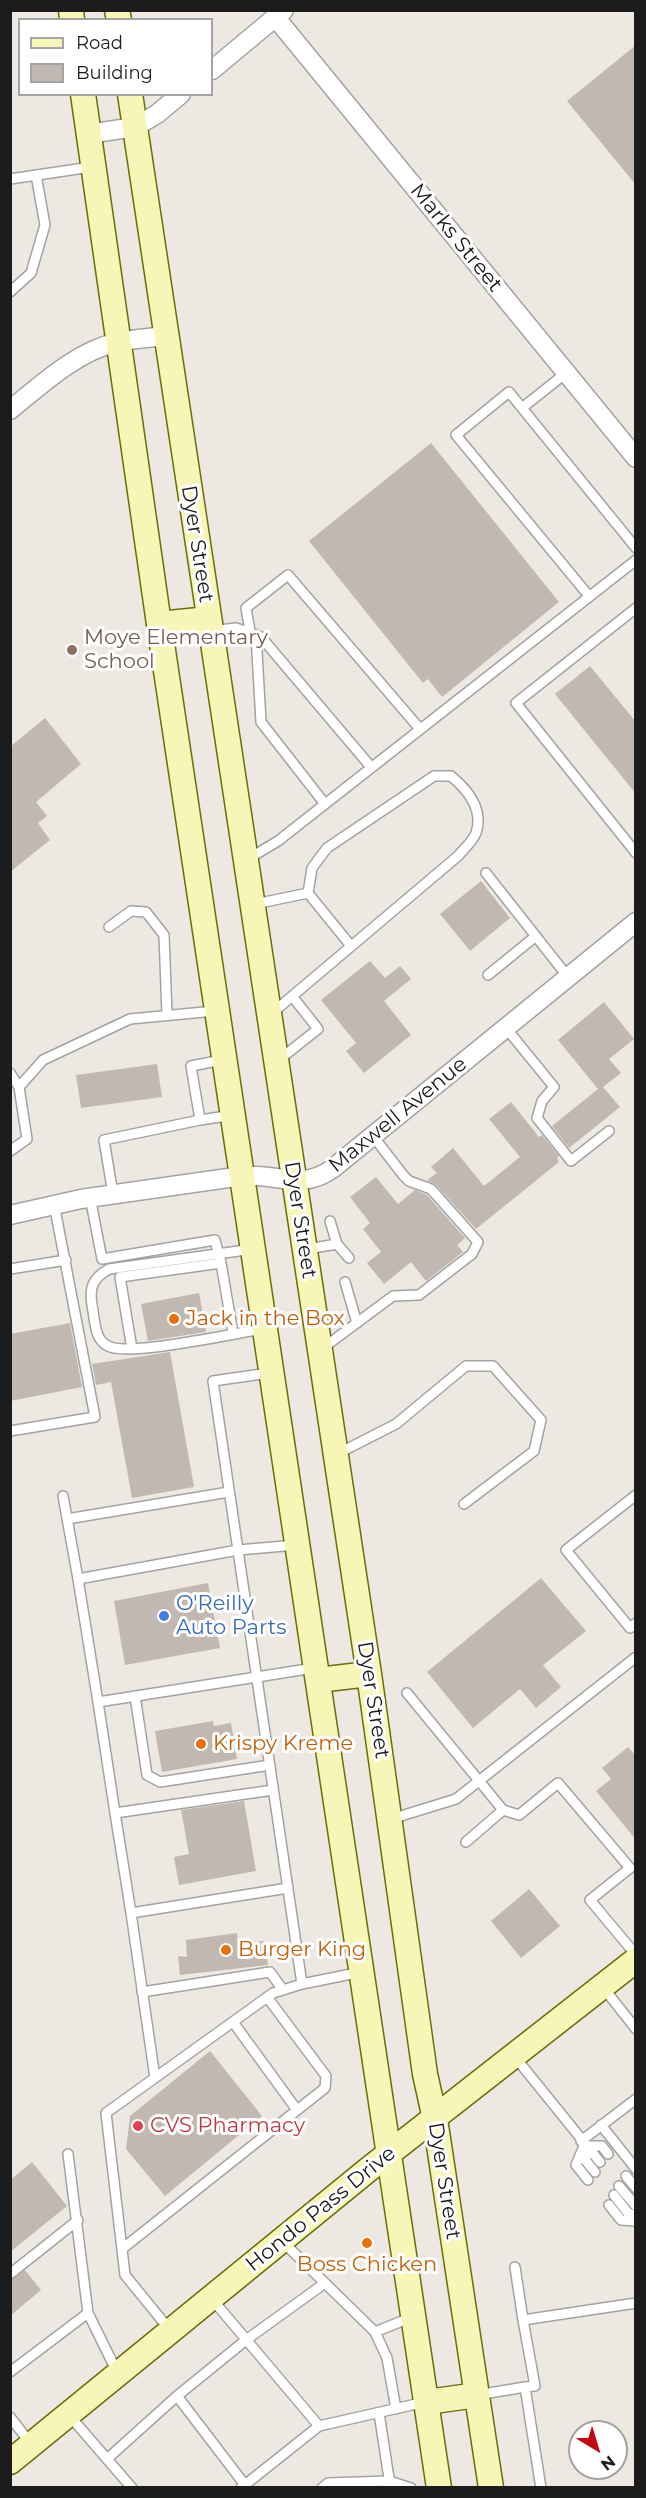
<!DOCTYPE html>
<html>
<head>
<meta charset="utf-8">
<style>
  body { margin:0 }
  #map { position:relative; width:646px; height:2498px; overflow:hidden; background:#ede9e2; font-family:Montserrat,sans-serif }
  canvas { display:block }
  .frame { position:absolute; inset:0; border:12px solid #1c1c1c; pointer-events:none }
  .legend { position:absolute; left:18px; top:18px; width:195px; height:78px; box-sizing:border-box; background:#fff; border:2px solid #a4a4a4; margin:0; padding:8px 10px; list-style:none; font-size:18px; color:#1c1c1c }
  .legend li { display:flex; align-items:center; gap:12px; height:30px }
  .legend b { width:30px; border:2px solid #a4a4a4 }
  .north { position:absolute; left:568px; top:2420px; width:60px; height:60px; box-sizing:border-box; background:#fff; border:2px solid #a4a4a4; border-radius:50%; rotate:142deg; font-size:16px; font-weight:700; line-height:24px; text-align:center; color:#1c1c1c }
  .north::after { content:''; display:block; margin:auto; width:21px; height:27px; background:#c20612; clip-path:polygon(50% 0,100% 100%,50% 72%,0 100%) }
</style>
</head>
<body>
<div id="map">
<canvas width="646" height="2498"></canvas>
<div class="frame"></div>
<ul class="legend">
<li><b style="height:8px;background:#f7f6b6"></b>Road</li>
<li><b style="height:16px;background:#c1b8b2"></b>Building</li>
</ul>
<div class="north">N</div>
</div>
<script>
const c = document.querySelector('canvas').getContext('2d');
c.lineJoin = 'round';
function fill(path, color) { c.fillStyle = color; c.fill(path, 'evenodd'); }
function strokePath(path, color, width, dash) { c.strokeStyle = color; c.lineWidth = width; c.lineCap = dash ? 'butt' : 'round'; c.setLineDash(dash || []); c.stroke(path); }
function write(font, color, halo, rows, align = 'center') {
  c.font = font + ' Montserrat,sans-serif'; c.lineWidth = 6; c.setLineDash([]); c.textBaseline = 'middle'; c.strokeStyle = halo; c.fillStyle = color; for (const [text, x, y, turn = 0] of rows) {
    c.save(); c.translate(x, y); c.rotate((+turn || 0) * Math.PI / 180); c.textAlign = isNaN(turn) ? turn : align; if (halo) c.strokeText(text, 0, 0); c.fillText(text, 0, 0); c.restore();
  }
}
fill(new Path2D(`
  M636,45V185L567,101Z
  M431,443L559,602L442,697L428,679L423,683L309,541Z
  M590,666L636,722V794L555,694Z
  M45,718L81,764L36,802L47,816L38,823L50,840L10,872V747Z
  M481,881L510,918L470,951L440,914Z
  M370,961L385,978L400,966L411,979L384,1001L411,1035L364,1073L346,1051L356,1043L321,1000Z
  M604,1002L634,1039L609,1059L621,1073L603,1087L620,1107L569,1148L552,1126L598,1089L558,1040Z
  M157,1064L162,1097L81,1108L76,1075Z
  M511,1102L539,1137L542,1135L559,1156L557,1158L559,1162L476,1229L436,1185L427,1180L437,1173L431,1167L453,1148L484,1186L520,1157L489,1119Z
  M376,1177L398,1204L415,1190L427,1195L465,1238L457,1245L463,1252L426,1281L411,1262L384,1284L367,1263L381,1252L363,1229L370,1223L350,1197Z
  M199,1293L206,1332L148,1341L141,1304Z
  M70,1323L82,1387L10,1401V1334Z
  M170,1352L194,1487L132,1498L111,1382L96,1385L92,1364Z
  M541,1578L586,1631L543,1665L561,1687L536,1708L520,1689L473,1728L427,1672Z
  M208,1583L220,1648L125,1665L114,1601Z
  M213,1721L214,1726L231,1723L237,1759L162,1772L155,1731Z
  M628,1747L636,1756V1840L596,1791L611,1779L602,1768Z
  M244,1801L256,1871L179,1885L174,1857L189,1854L181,1810Z
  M529,1889L560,1926L521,1958L491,1921Z
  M237,1933L238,1944L264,1941L268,1965L180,1975L178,1956L187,1957L186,1940Z
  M210,2051L262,2116L165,2196L126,2149L130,2116Z
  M32,2162L67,2206L10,2252V2180Z
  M25,2270L41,2290L10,2316V2281Z`), '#c1b8b2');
const lane = new Path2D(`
  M10,179L91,167
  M10,292L31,273L45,225L36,175
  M566,373L522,408L636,548
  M522,408L509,392L456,435L589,596
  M636,608L516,703L636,853
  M211,631L236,628L261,637L371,767
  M250,631L246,608L288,575L420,729
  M256,635L261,722L325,804
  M248,859L278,841L636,560
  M486,873L568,977
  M308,893L351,946
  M255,904L308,893L312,868L327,848L434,776H451C468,790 484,809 476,833C473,841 464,849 458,856L271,1014
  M109,927L131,911L146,912L164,935L167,1015
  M488,975L536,936
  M506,1028L554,1087L542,1101L537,1118L571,1161L609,1131
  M280,1059L318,1029L292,996
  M10,1073L19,1087
  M200,1120L233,1115
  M10,1151L27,1139L19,1087L43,1060L130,1019L215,1011
  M113,1194L104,1140L200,1120L191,1066L222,1060
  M90,1197L102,1259L215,1240L221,1263L120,1277L132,1349
  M337,1244L349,1258
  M253,1249L109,1269C93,1278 89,1287 92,1305C95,1319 94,1340 108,1346C128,1357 235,1333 263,1329
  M307,1249L337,1244L330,1221
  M221,1263L233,1333
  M10,1269L66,1260
  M345,1282L357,1323
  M323,1348L393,1296L419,1295L472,1254L478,1242L431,1189L409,1181L403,1175L373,1136
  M269,1373L213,1381L302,1984L361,1972
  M10,1431L95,1417L54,1204
  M337,1454L396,1424L466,1366H493L541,1420L534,1451L464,1504
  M636,1495L566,1550L630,1628L636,1623
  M63,1496L78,1579
  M67,1519L229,1492
  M407,1693L503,1810L466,1842
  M135,1696L147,1775L160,1782L270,1765
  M98,1702L78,1579L238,1550L296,1545
  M503,1810L519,1815L558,1783L630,1868L590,1900L636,1955
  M115,1813L98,1702L314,1668
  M391,1819L456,1799L636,1657
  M131,1913L115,1813L273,1790
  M602,1986L636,2029
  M142,1992L270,1972L283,1990
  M233,2022L297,2110
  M515,2057L600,2162
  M155,2078L131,1913L288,1888
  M601,2125L636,2169
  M581,2141L636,2099
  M584,2146L576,2165L588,2180
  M584,2146H602L608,2154
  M585,2148L586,2161L595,2172
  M68,2154L88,2313
  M626,2176L636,2188
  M619,2186L636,2206
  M614,2195L628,2213L636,2216
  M609,2205L621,2220L636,2221
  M283,2242L375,2332L387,2358L396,2409
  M122,2249L325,2088L326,2076L267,1997
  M515,2267L523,2320
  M10,2274L78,2220
  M212,2299L319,2426L425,2402
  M169,2329L125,2275L106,2113L273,1993L302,1984
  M375,2332L412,2317
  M10,2372L88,2313L117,2372
  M525,2387L535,2386L523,2320L636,2303
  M477,2395L525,2387L541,2488
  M379,2413L390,2485
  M69,2415L132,2488
  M10,2417L31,2444
  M107,2459L177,2396
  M245,2485L177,2396L246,2340L325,2283
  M241,2488L319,2426
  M322,2488L328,2483L389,2481L411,2488`);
const street = new Path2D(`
  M276,18L636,458
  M212,70L284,10
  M88,134L135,127L157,114L181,94
  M10,410C42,384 77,351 118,342C133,339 150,338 165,336
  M10,1215L81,1199L242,1176C277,1173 301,1191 332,1169L636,922`);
const secondary = new Path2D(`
  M71,10L72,20
  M117,10L119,20
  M83,94L159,624L439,2488
  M130,94L369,1674L425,2074L435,2119L491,2488
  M159,624L209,619
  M318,1680L369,1674
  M427,2402L477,2395
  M10,2462L369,2169L636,1960`);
strokePath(lane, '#a3a3a3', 12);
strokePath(street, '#a3a3a3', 21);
strokePath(secondary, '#6a6e08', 27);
strokePath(lane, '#fff', 9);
strokePath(street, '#fff', 18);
strokePath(secondary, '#f7f6b6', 24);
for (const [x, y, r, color] of [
  [72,650,6,"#8d6e63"],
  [174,1319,6,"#e8710a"],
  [164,1616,6,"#3f7fe0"],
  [201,1744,6,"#e8710a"],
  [226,1950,6,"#e8710a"],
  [138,2126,6,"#e0444e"],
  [367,2243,6,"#e8710a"]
]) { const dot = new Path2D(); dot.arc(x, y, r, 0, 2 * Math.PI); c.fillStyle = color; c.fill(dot); strokePath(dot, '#fff', 2); }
write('21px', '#1c1c1c', '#fff', [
  ["Marks Street",456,238,51],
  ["Dyer Street",197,544,81],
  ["Maxwell Avenue",398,1115,-39],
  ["Dyer Street",300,1220,81],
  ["Dyer Street",373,1700,81],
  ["Dyer Street",444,2181,81],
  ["Hondo Pass Drive",321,2209,-39]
]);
write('21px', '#785e54', '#fff', [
  ["Moye Elementary",84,638],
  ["School",84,662]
], 'left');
write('21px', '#c56008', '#fff', [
  ["Jack in the Box",186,1319],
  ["Krispy Kreme",213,1744],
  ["Burger King",238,1950],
  ["Boss Chicken",367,2265,"center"]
], 'left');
write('21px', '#366cbe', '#fff', [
  ["O'Reilly",176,1604],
  ["Auto Parts",176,1628]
], 'left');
write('21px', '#be3a42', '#fff', [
  ["CVS Pharmacy",150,2126]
], 'left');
</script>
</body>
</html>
